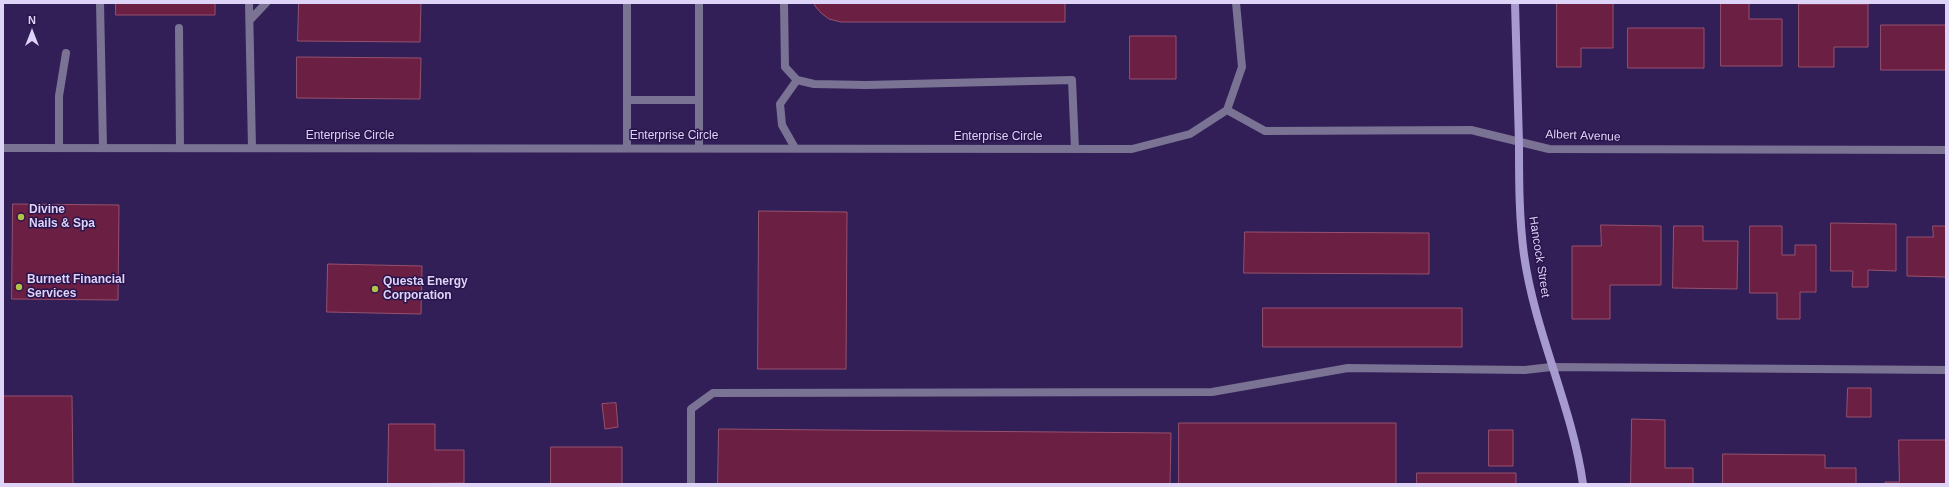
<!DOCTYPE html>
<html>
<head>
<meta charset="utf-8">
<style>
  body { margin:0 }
  #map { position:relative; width:1949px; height:487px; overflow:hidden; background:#321f58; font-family:Arial,sans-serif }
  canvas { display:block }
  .frame { position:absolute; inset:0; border:4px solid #ddd4f8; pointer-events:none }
  .north { position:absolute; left:12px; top:12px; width:40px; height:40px; -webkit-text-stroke:3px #29144c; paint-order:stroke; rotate:0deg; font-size:11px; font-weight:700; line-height:16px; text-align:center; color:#ddd4f8 }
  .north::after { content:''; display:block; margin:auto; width:14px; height:18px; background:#ddd4f8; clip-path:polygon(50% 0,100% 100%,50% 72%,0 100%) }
</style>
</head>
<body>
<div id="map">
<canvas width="1949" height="487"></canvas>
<div class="frame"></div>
<div class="north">N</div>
</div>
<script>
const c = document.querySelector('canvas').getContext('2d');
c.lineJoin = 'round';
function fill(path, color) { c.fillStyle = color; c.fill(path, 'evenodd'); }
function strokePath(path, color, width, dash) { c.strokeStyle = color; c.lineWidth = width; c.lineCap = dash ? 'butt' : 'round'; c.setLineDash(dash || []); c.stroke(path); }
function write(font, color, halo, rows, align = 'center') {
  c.font = font + ' Arial,sans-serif'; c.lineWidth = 3; c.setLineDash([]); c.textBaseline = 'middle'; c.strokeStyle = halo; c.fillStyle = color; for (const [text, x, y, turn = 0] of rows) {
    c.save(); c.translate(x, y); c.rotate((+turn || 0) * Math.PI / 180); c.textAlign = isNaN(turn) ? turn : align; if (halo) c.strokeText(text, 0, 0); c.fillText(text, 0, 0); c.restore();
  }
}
const building = new Path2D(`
  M116,3H215V15H116Z
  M299,3H421L420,42L298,41Z
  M815,3H1065V22H841L829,19L821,13L815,6Z
  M1557,3H1613V48H1581V67H1557Z
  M1721,3H1749V19H1782V66H1721Z
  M1799,4H1868V47H1834V67H1799Z
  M1881,25H1946V70H1881Z
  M1628,28H1704V68H1628Z
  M1130,36H1176V79H1130Z
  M297,57L421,58L420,99L297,98Z
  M13,204L119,205L118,300L12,299Z
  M759,211L847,212L846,369H758Z
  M1831,223L1896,224V271L1868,270V287H1852L1853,271H1831Z
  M1601,225L1661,226V285H1610V319H1572V246H1601Z
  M1674,226H1703V241H1738L1737,289L1673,288Z
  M1750,226H1782V255H1795V245H1816V292H1800V319H1777V293H1750Z
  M1933,226H1946V277L1907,276V237H1933Z
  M1245,232L1429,233V274L1244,273Z
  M328,264L422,266L421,314L327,312Z
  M1263,308H1462V347H1263Z
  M1848,388H1871V417H1847Z
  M3,396H72L73,484H3Z
  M616,403L618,427L605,429L602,404Z
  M1632,419L1665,420V468H1693V484H1631Z
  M1179,423H1396V484H1179Z
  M389,424H435V450H464V483L388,484Z
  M719,429L1171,433L1170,484H718Z
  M1489,430H1513V466H1489Z
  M1899,440H1946V484H1885V482H1899Z
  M551,447H622V484H551Z
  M1723,454L1825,455V468H1856V484H1723Z
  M1417,473H1516V484H1417Z`);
fill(building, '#6b1f42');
strokePath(building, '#97516d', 1);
strokePath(new Path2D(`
  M100,3L103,148
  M249,3L252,148
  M699,3V148
  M784,3L785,67L797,80L814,84L866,85L1072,80L1075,149
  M250,20L266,3
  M179,28L180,148
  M627,100H699
  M59,147V96L66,53
  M627,148V3
  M795,148L782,125L780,104L797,80
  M691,484V409L713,393L1212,392L1348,368L1525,370L1551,367L1946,370`), '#7b7394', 8);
strokePath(new Path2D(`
  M1227,110L1265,131L1471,130L1549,149L1946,150
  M3,148L1132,149L1190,134L1227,110L1242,67L1236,3`), '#7b7394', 8);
strokePath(new Path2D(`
  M1515,3C1516,50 1518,96 1519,143C1519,180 1519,218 1524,255C1535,333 1572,406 1583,484`), '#a79acf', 8);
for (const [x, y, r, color] of [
  [21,217,4,"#b4c24a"],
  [19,287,4,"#b4c24a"],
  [375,289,4,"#b4c24a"]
]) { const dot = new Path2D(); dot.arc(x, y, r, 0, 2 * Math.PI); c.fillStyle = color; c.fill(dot); strokePath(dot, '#29144c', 1.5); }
write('12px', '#ddd4f8', '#29144c', [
  ["Enterprise Circle",350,136],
  ["Enterprise Circle",674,136],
  ["Albert Avenue",1583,136,2],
  ["Enterprise Circle",998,137],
  ["Hancock Street",1539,257,81]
]);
write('bold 12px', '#ddd4f8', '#29144c', [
  ["Divine",29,210],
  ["Nails & Spa",29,224],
  ["Burnett Financial",27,280],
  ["Services",27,294],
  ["Questa Energy",383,282],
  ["Corporation",383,296]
], 'left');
</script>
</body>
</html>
